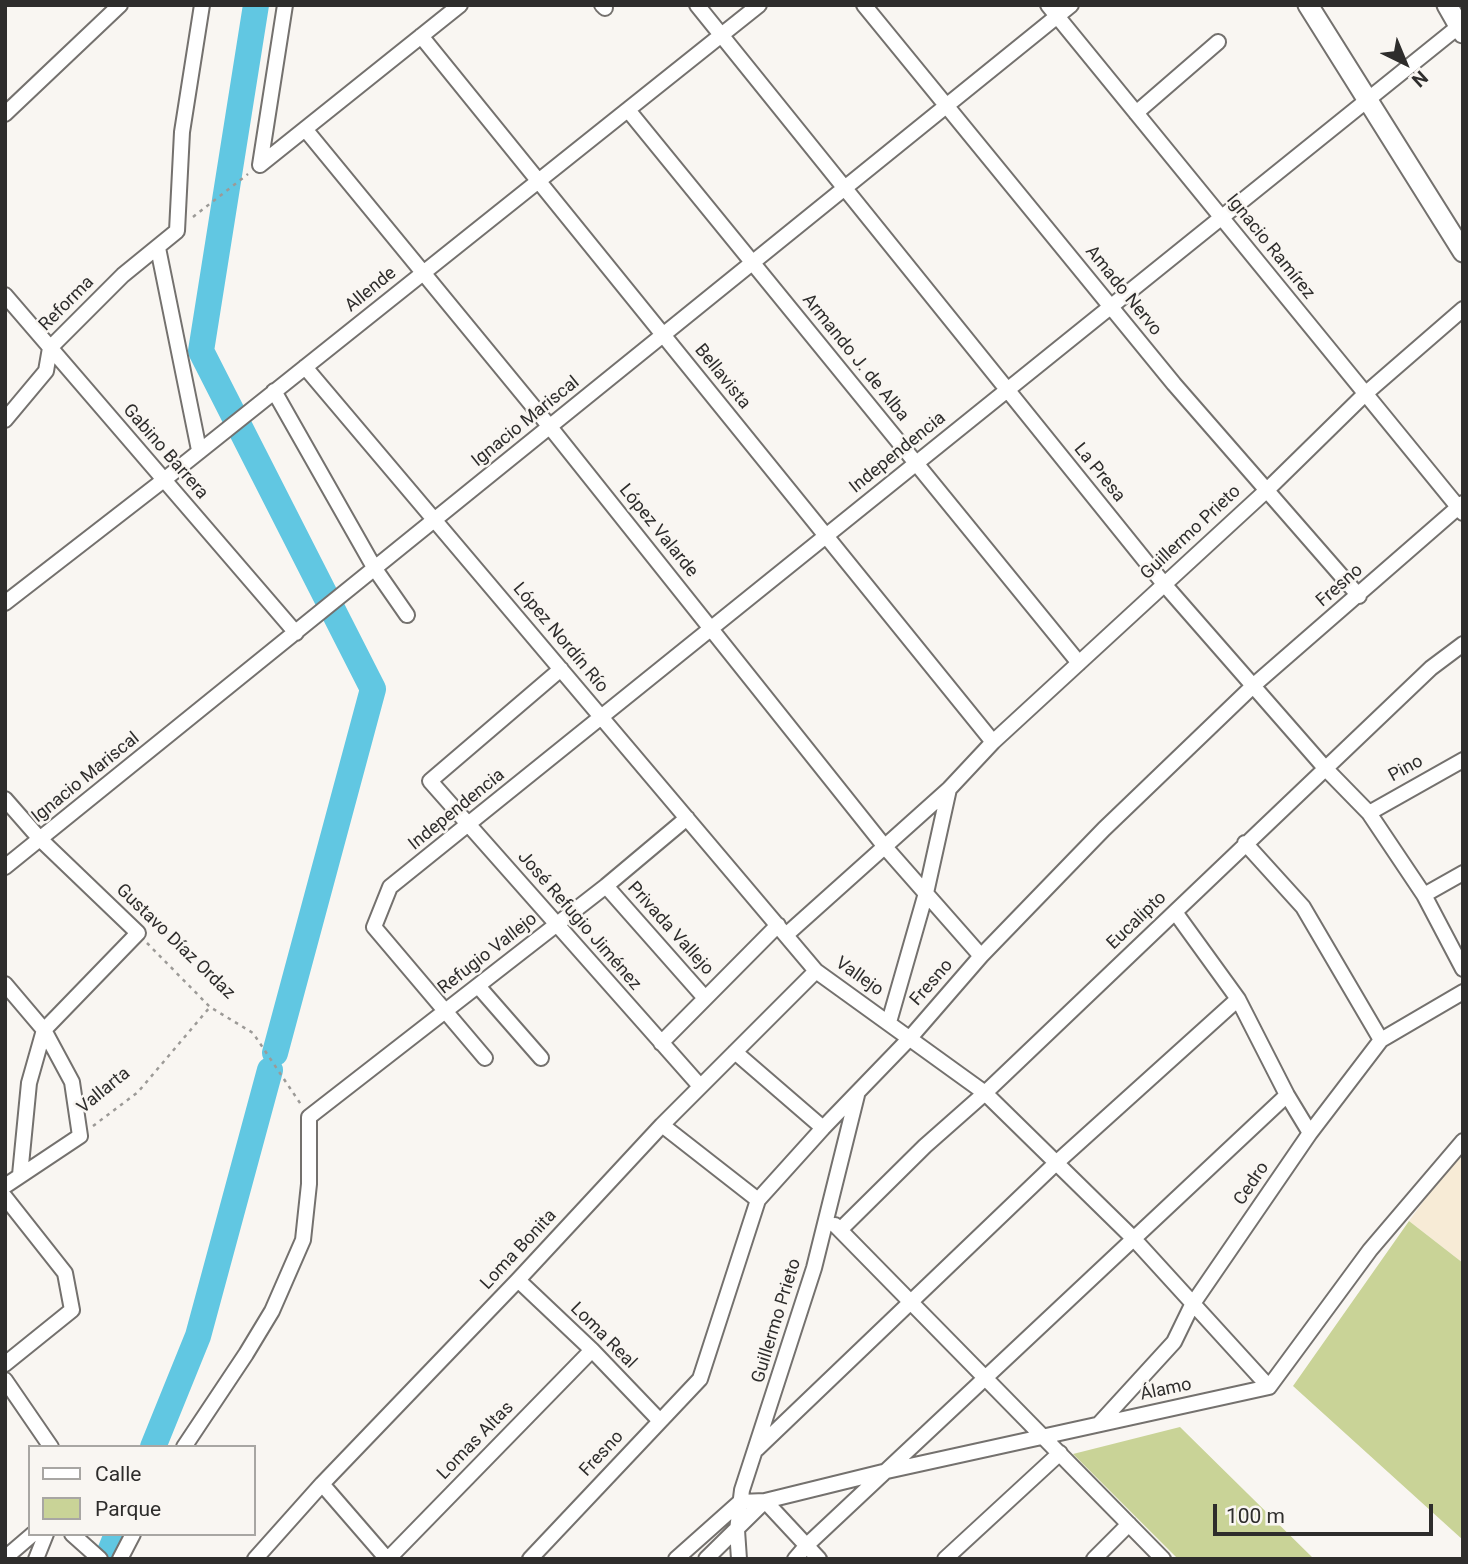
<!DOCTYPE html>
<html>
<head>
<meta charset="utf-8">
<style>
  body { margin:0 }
  #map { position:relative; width:1468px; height:1564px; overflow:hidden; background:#f9f6f2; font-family:Roboto,sans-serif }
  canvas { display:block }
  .frame { position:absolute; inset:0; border:7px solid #2e2d2c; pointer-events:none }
  .legend { position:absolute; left:28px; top:1445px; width:228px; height:91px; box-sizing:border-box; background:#f9f6f2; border:2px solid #a8a6a3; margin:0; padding:9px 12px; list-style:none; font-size:21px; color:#2e2d2c }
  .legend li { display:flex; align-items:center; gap:14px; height:35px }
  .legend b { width:35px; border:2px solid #a8a6a3 }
  .north { position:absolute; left:1370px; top:28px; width:70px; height:70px; -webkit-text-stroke:5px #f9f6f2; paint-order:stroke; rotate:137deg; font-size:19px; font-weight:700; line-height:28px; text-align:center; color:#2e2d2c }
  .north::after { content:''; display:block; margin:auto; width:24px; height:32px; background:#2e2d2c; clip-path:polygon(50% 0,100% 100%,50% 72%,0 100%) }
  .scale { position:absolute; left:1213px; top:1504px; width:220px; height:32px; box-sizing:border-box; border:4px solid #2e2d2c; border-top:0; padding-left:9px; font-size:21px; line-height:24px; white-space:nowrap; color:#2e2d2c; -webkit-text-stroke:5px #f9f6f2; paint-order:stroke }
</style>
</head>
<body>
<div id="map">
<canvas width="1468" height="1564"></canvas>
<div class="frame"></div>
<ul class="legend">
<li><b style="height:9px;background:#fff"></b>Calle</li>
<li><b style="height:19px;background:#c9d397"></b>Parque</li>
</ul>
<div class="north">N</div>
<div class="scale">100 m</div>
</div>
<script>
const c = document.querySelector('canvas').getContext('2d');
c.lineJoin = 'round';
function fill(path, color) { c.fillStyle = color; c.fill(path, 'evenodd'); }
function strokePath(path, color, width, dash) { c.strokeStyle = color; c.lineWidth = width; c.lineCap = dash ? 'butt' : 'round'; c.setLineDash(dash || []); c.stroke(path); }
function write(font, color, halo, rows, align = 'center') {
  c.font = font + ' Roboto,sans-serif'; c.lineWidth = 5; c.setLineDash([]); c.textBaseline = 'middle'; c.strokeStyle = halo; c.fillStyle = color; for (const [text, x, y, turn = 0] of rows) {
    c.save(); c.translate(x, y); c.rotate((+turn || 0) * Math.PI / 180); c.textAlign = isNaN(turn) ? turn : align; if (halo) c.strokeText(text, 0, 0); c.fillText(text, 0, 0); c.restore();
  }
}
fill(new Path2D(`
  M1463,1147V1263L1409,1221Z`), '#f7ebd6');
fill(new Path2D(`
  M1409,1221L1463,1263V1540L1293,1386Z
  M1180,1427L1314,1559H1178L1073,1454Z`), '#c9d397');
strokePath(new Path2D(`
  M256,5L201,351L373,689L275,1053
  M153,1447L198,1336L270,1070
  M107,1559L117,1534`), '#61c7e2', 26);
const street = new Path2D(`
  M602,5L605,8
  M697,5L1164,584L1325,768L1369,813L1424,895L1463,969
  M864,5L1174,384L1359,596
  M1048,5L1463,513
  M421,36L993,742
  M628,110L1079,663
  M1136,113L1218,42
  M5,114L120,5
  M305,129L550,427L885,847L981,956
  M260,165L460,5
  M260,165L285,5
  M158,248L199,450
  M5,295L296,633
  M305,367L816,971L985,1093L1134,1239L1269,1387
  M274,391L375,569L407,615
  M5,420L46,371L50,348L123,275L177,231L182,132L202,5
  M5,603L165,479L759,5
  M561,669L430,781L700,1086
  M5,799L40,839L138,933L44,1030L29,1083L20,1175
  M1369,813L1463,760
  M1245,843L1303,907L1381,1040
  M5,867L1071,5
  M606,886L705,998
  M1424,895L1463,873
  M1175,912L1238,999L1287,1095L1310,1133
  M786,935L949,789L993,742L1267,490L1365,394L1463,309
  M5,984L44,1030L72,1082L80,1136L5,1186
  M478,986L541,1058
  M889,1022L926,893L949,789
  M661,1043L778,925
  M735,1052L823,1128
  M485,1058L374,927L390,887L1463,23
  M662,1125L758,1200
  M5,1197L65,1273L72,1310L5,1364
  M835,1225L1163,1559
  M840,1230L925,1146L985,1093L1431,668L1463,644
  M518,1280L592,1350L660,1421
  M5,1380L51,1447
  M1099,1424L1174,1342L1192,1305L1310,1133L1381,1040L1463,992
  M184,1447L246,1354L272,1311L303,1240L309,1184V1117L606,886L687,818
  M757,1449L1055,1164L1238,999
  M322,1484L387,1559
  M765,1501L819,1559
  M72,1534L100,1559
  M5,1558L33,1534
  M36,1559L46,1534
  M120,1559L133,1534
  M255,1559L322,1484L518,1280L662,1125L816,971
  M388,1559L592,1350
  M530,1559L700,1379L758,1200L823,1128L909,1039L981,956L1104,829L1254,685L1463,503
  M676,1559L740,1502L765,1501L887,1471L1269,1387L1370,1250L1463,1141
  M706,1559L765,1501
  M739,1559L737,1530L742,1490L814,1268L857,1095
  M795,1559L807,1545L1287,1095
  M945,1559L1060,1453
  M1094,1559L1129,1524`);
const secondary = new Path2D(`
  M1308,5L1463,252
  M1447,5L1463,33`);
strokePath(street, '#74716e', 18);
strokePath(secondary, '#74716e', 23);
strokePath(new Path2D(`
  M193,217L248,174
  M147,943L210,1007L253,1033L302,1106
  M93,1126L138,1092L210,1007`), '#9c9a97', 2.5, [3.5, 5]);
strokePath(street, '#fff', 14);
strokePath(secondary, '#fff', 19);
write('18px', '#2e2d2c', '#f9f6f2', [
  ["Ignacio Ramírez",1270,247,51],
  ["Allende",371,290,-39],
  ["Amado Nervo",1123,291,51],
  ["Reforma",67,304,-45],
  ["Armando J. de Alba",855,358,51],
  ["Bellavista",722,377,51],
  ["Ignacio Mariscal",526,422,-39],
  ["Gabino Barrera",165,452,49],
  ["Independencia",898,453,-39],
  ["La Presa",1099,473,51],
  ["López Valarde",658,531,51],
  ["Guillermo Prieto",1191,533,-43],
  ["Fresno",1340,586,-41],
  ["López Nordín Río",560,638,50],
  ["Pino",1406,769,-29],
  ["Ignacio Mariscal",86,778,-39],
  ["Independencia",457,810,-39],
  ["José Refugio Jiménez",579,921,49],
  ["Eucalipto",1137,921,-44],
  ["Privada Vallejo",670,929,48],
  ["Gustavo Díaz Ordaz",175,942,44],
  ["Refugio Vallejo",488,954,-38],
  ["Vallejo",859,977,35],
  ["Fresno",932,983,-49],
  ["Vallarta",104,1091,-39],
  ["Cedro",1252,1184,-56],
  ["Loma Bonita",519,1250,-47],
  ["Guillermo Prieto",777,1321,-73],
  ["Loma Real",603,1336,45],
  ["Álamo",1166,1390,-12],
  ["Lomas Altas",476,1441,-46],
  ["Fresno",602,1454,-47]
]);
</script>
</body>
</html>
